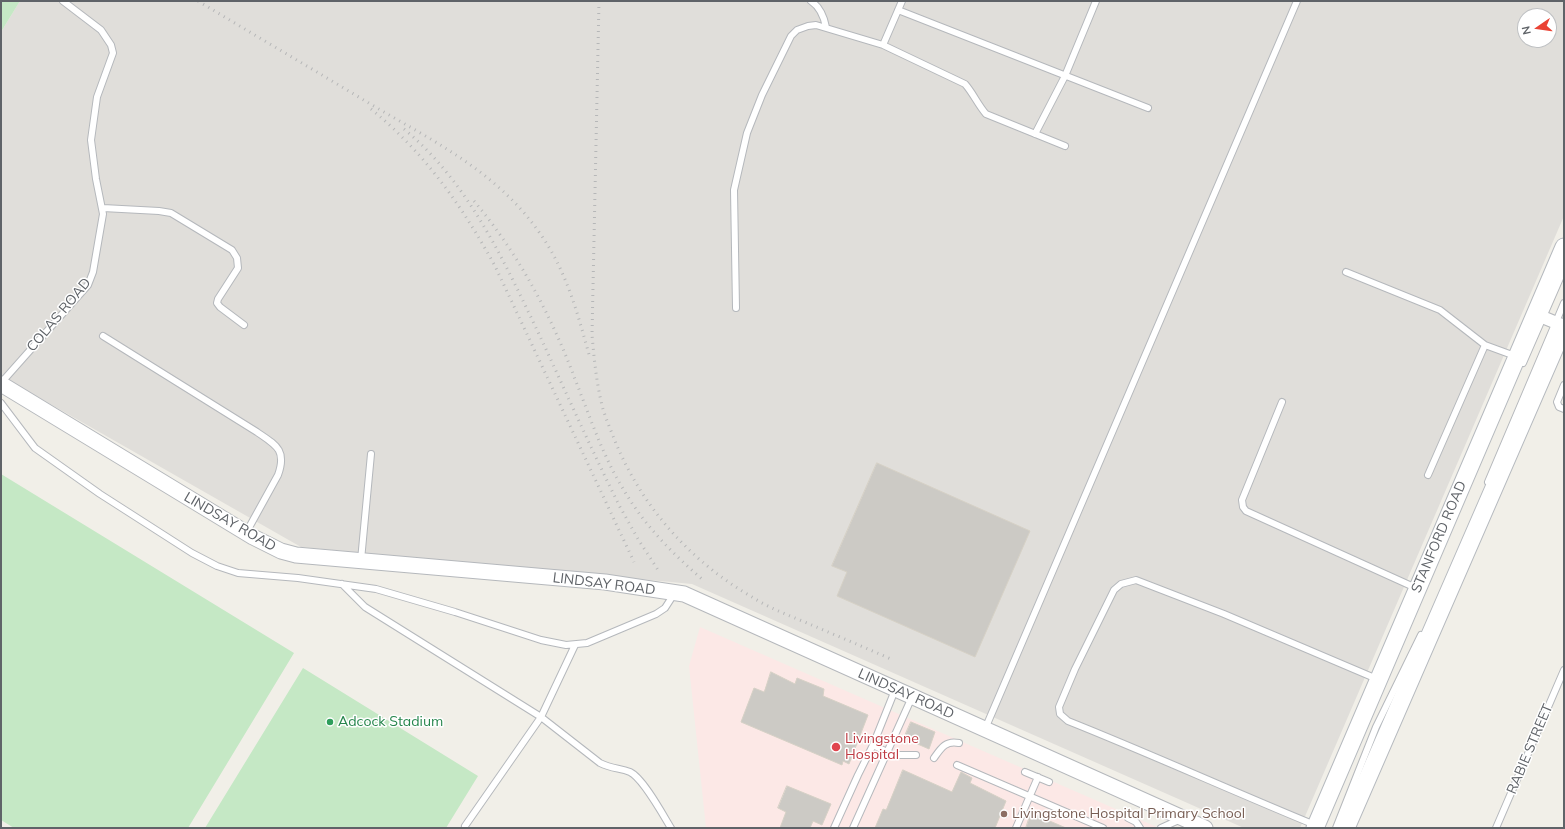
<!DOCTYPE html>
<html>
<head>
<meta charset="utf-8">
<style>
  body { margin:0 }
  #map { position:relative; width:1565px; height:829px; overflow:hidden; background:#f1efe8; font-family:Mulish,sans-serif }
  canvas { display:block }
  .frame { position:absolute; inset:0; border:2px solid #5f6368; pointer-events:none }
  .north { position:absolute; left:1517px; top:8px; width:40px; height:40px; box-sizing:border-box; background:#fff; border:1px solid #bfc1c3; border-radius:50%; rotate:257deg; font-size:11px; font-weight:700; line-height:16px; text-align:center; color:#5f6368 }
  .north::after { content:''; display:block; margin:auto; width:14px; height:18px; background:#ea4335; clip-path:polygon(50% 0,100% 100%,50% 72%,0 100%) }
</style>
</head>
<body>
<div id="map">
<canvas width="1565" height="829"></canvas>
<div class="frame"></div>
<div class="north">N</div>
</div>
<script>
const c = document.querySelector('canvas').getContext('2d');
c.lineJoin = 'round';
function fill(path, color) { c.fillStyle = color; c.fill(path, 'evenodd'); }
function strokePath(path, color, width, dash) { c.strokeStyle = color; c.lineWidth = width; c.lineCap = dash ? 'butt' : 'round'; c.setLineDash(dash || []); c.stroke(path); }
function write(font, color, halo, rows, align = 'center') {
  c.font = font + ' Mulish,sans-serif'; c.lineWidth = 3; c.setLineDash([]); c.textBaseline = 'middle'; c.strokeStyle = halo; c.fillStyle = color; for (const [text, x, y, turn = 0] of rows) {
    c.save(); c.translate(x, y); c.rotate((+turn || 0) * Math.PI / 180); c.textAlign = isNaN(turn) ? turn : align; if (halo) c.strokeText(text, 0, 0); c.fillText(text, 0, 0); c.restore();
  }
}
fill(new Path2D(`
  M20,1H1564V216L1300,828H1244L692,584L301,547L1,376V32ZM1525,16H1549V40H1525Z`), '#e0deda');
fill(new Path2D(`
  M700,627L1159,828H706L689,666Z`), '#fce8e6');
fill(new Path2D(`
  M1,1H20L1,32Z
  M1,474L294,653L188,828H14L1,820Z
  M303,668L478,776L446,828H205Z`), '#c5e8c5');
const building = new Path2D(`
  M877,463L1030,531L975,657L837,596L847,572L832,566Z
  M771,672L795,684L797,678L824,689L823,696L868,715L849,764L843,761L842,765L741,722L754,688L764,692Z
  M911,722L935,732L929,749L904,738Z
  M903,770L952,792L961,772L972,778L970,783L1006,801L995,828H875L883,809L886,810Z
  M787,786L831,804L822,825L813,821L810,828H780L786,812L778,808Z
  M1031,813L1066,828H1026Z`);
fill(building, '#cccac5');
strokePath(building, '#d6d1c6', 1);
const service = new Path2D(`
  M811,1C820,7 824,17 826,27
  M898,10L1148,108
  M883,45L902,1
  M1035,134L1065,76L1096,1
  M103,208L159,211L171,213L232,250L237,258L238,268L218,299L217,303L220,307L244,325
  M1346,272L1440,310L1485,345L1515,356
  M736,308L734,190L747,133L762,95L791,36L797,30L808,26L816,25L883,45L965,84C973,93 978,105 986,114L1065,146
  M103,336L257,432C276,445 287,450 278,475L246,533
  M1523,363L1564,269
  M1,383L88,285L93,272L103,214L96,179L91,140L97,97L113,53L111,45L101,30L63,1
  M1564,385L1557,402L1559,407L1564,409
  M1282,402L1242,500L1243,507L1246,511L1416,588
  M1,403L35,448L100,494L192,553L217,566L238,573L298,578L376,589L455,612L541,640L566,645L587,643L656,614L665,608L674,594
  M1428,475L1485,345
  M1488,482L1564,303
  M361,560L371,454
  M342,584L365,607L541,717L575,645
  M985,729L1297,1
  M873,745L893,755H916
  M934,758C941,748 946,740 959,743
  M957,765L1103,828
  M1025,772L1049,782
  M1128,818L1136,822L1140,828
  M1315,825C1232,791 1151,754 1068,721L1060,714L1059,707L1075,669L1114,590L1121,584L1136,580L1224,614L1377,679
  M465,826L541,717L600,763C612,769 620,768 630,772C643,778 663,815 671,828
  M834,828L858,775L873,745L895,690
  M853,828L912,697
  M1016,828L1038,777
  M1161,828L1181,819
  M1336,828L1376,727L1421,635
  M1496,828L1564,670`);
const minor = new Path2D(`
  M1535,314L1564,326`);
const tertiary = new Path2D(`
  M1,384L253,537L281,551L296,555L605,582L684,594L1205,828`);
const secondary = new Path2D(`
  M1315,828L1564,247
  M1346,828L1564,327`);
strokePath(service, '#b5b8bc', 8);
strokePath(minor, '#b5b8bc', 14);
strokePath(tertiary, '#b5b8bc', 17);
strokePath(secondary, '#b6babf', 19);
strokePath(service, '#fff', 6);
strokePath(minor, '#fff', 12);
strokePath(tertiary, '#fff', 15);
strokePath(secondary, '#fff', 17);
strokePath(new Path2D(`
  M198,1C256,36 314,70 372,105C435,142 499,173 541,235C567,272 578,315 590,358
  M599,1L592,335C594,357 596,379 601,401C604,415 610,428 615,441C642,507 690,561 752,597C769,608 788,615 807,623C835,635 864,647 893,660
  M371,109C425,153 462,206 495,266L634,562
  M404,129C468,182 503,259 538,332C565,390 591,449 620,507L638,539L658,570
  M474,201C518,253 551,315 575,379C590,417 603,457 625,492C645,526 673,554 703,580`), '#b6b7b8', 3, [1, 5]);
for (const [x, y, r, color] of [
  [330,722,4,"#2e9e5b"],
  [836,747,5,"#e0444e"],
  [1004,814,4,"#8d6e63"]
]) { const dot = new Path2D(); dot.arc(x, y, r, 0, 2 * Math.PI); c.fillStyle = color; c.fill(dot); strokePath(dot, '#fff', 1.5); }
write('14px', '#5f6368', '#fff', [
  ["COLAS ROAD",59,315,-50],
  ["LINDSAY ROAD",230,522,30],
  ["STANFORD ROAD",1439,537,-67],
  ["LINDSAY ROAD",604,584,7],
  ["LINDSAY ROAD",906,694,24],
  ["RABIE STREET",1530,749,-67]
]);
write('14px', '#27864d', '#fff', [
  ["Adcock Stadium",338,722]
], 'left');
write('14px', '#be3a42', '#fff', [
  ["Livingstone",845,739],
  ["Hospital",845,755]
], 'left');
write('14px', '#785e54', '#fff', [
  ["Livingstone Hospital Primary School",1012,814]
], 'left');
</script>
</body>
</html>
